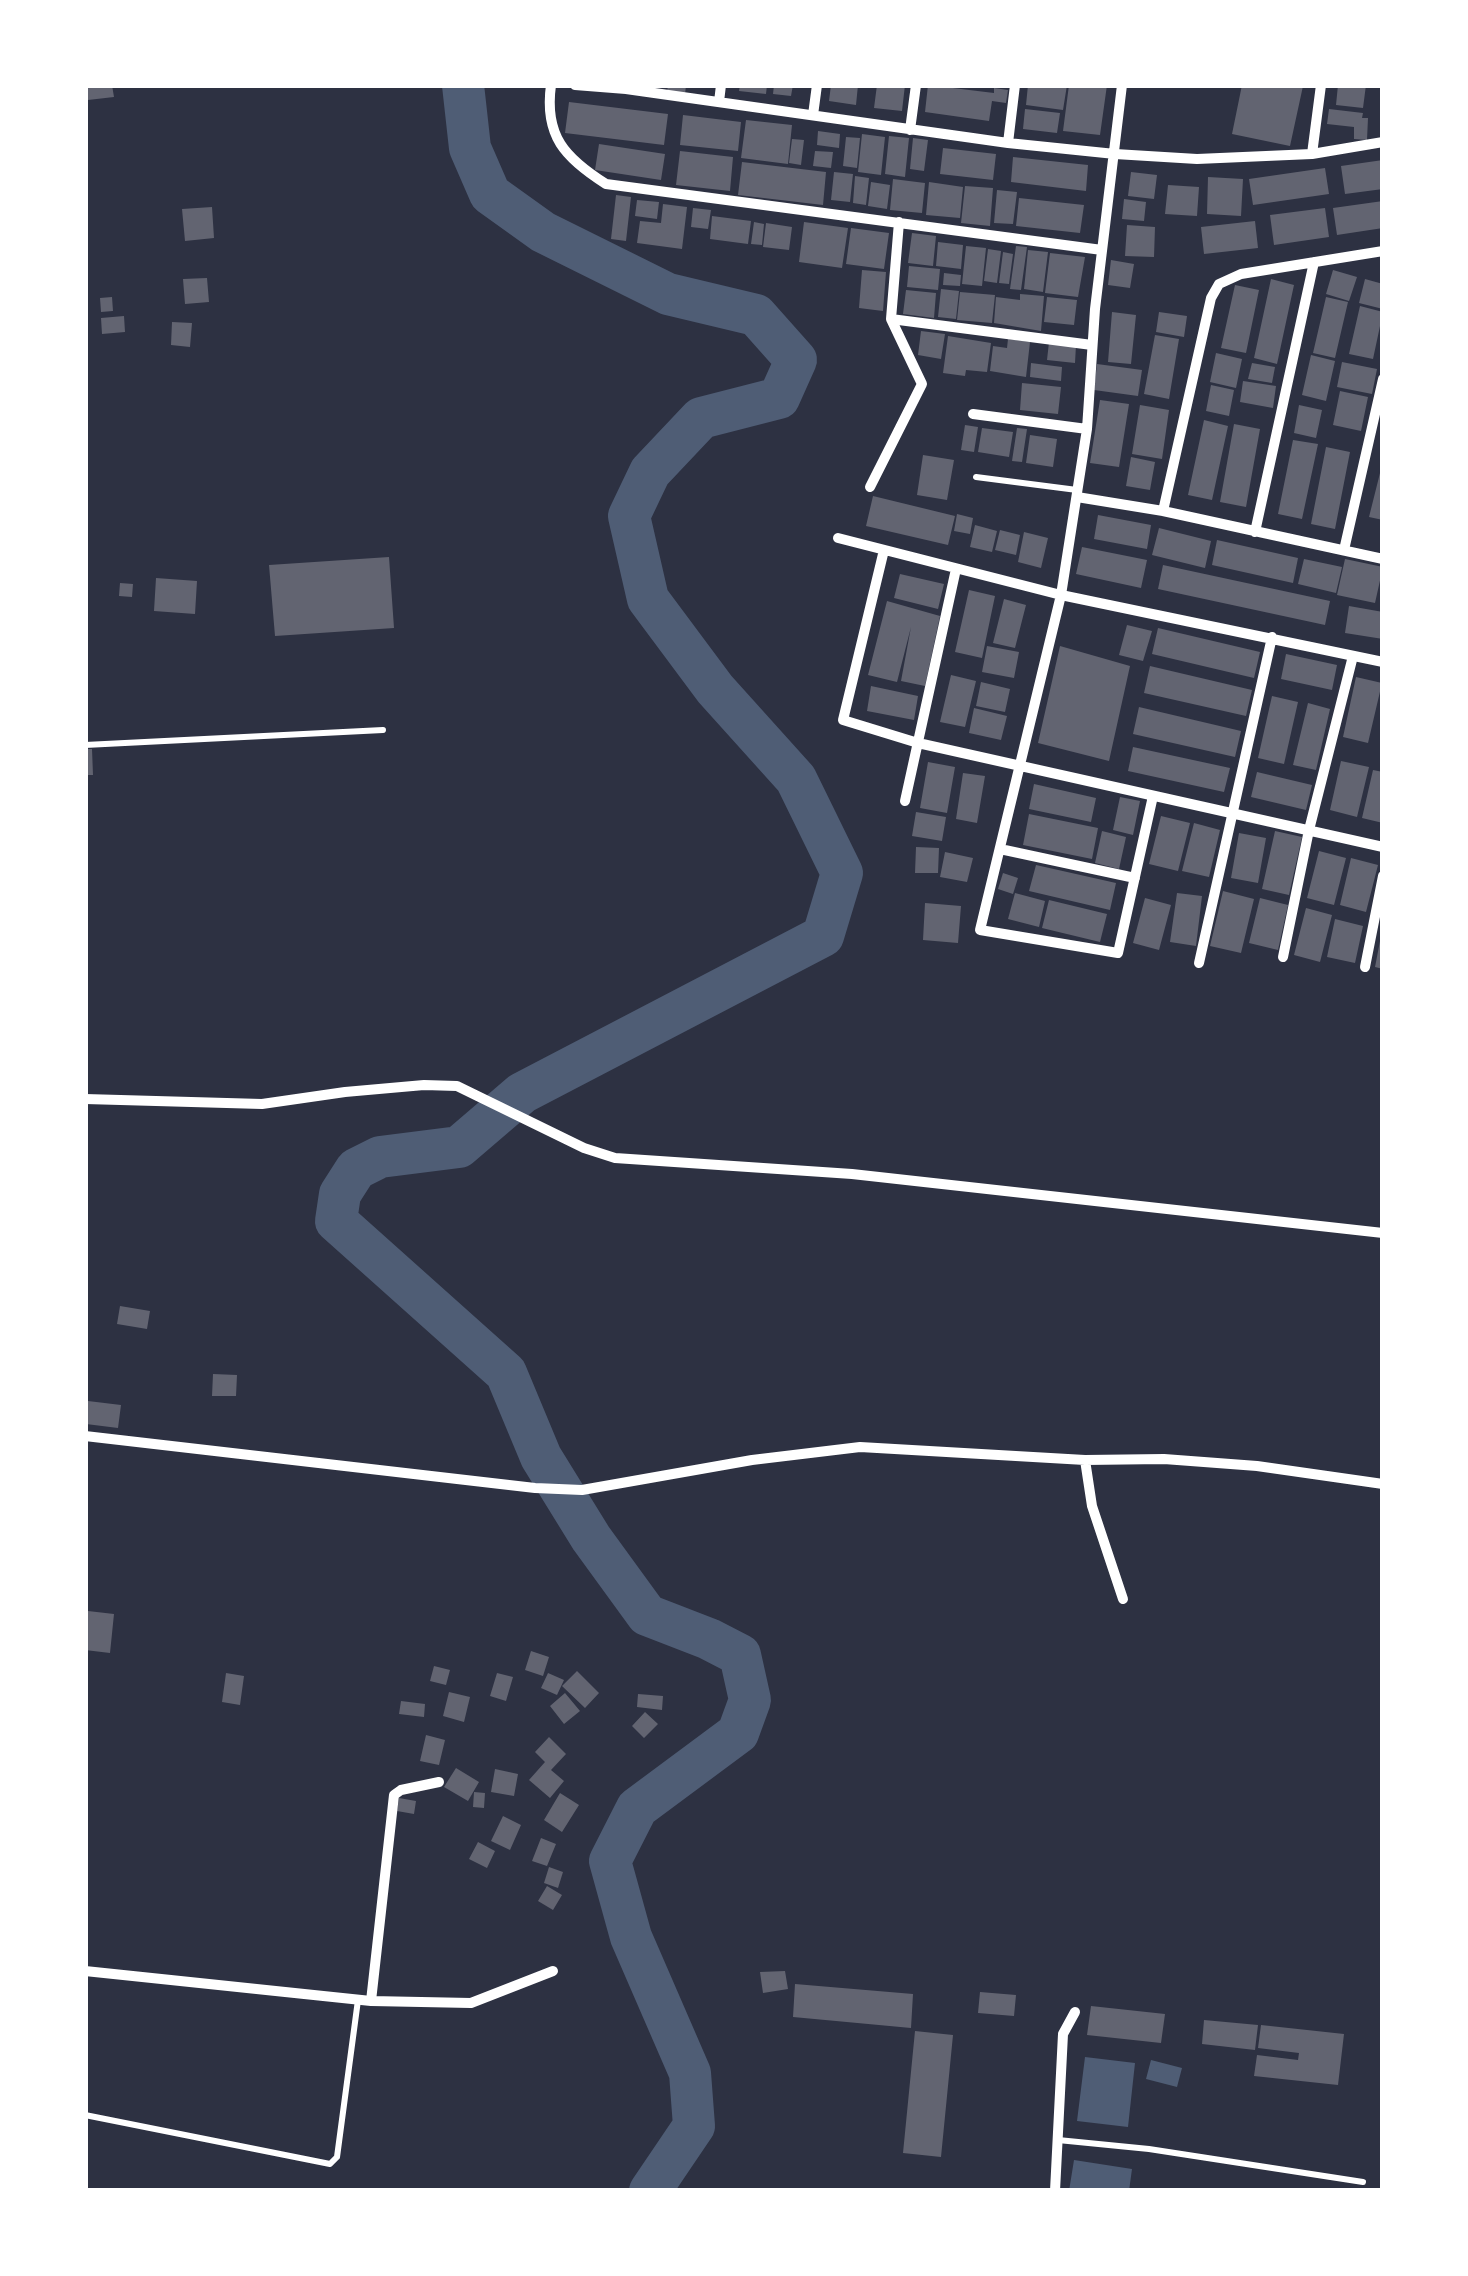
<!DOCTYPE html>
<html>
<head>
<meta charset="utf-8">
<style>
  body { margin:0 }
  #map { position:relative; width:1468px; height:2276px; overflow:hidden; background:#2d3142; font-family:Lato,sans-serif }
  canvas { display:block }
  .frame { position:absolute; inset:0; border:88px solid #fff; pointer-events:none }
</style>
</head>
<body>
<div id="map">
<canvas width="1468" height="2276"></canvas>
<div class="frame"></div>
</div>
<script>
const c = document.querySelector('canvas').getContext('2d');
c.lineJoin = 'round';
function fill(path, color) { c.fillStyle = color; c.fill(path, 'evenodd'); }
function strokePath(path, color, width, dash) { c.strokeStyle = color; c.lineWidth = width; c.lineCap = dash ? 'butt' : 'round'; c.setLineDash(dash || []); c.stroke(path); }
fill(new Path2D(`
  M1085,2057L1135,2063L1128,2127L1077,2121Z
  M1151,2060L1182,2068L1177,2087L1146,2079Z
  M1074,2160L1132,2169L1129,2191H1069Z`), '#4f5d75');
strokePath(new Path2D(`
  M463,85L470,148L490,194L543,232L668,294L756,315L796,360L779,398L701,418L650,472L629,516L648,599L715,689L796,779L842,873L823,936L522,1093L459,1147L380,1157L356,1169L340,1194L336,1221L506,1373L541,1457L591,1538L647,1615L709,1639L740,1655L750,1700L738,1733L637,1808L610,1861L631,1937L690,2073L694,2126L650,2191`), '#4f5d75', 42);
fill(new Path2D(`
  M86,85H112L114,97L88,100Z
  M668,85H686L685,95L667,93Z
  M740,85H767L766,94L739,91Z
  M774,85H793L791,96L773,94Z
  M831,85H858L856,105L829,101Z
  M877,85H905L902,111L874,108Z
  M928,85L994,93V88L1008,90L1006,103L992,101L989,121L925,112Z
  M1028,85H1067L1063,110L1026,105Z
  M1069,85H1107L1100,135L1063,131Z
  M1242,85L1303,86L1290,146L1232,134Z
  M1338,85H1366L1363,108L1336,105Z
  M569,102L668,114L664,145L565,133Z
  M1025,109L1060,113L1057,133L1023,129Z
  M1329,109L1363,113L1362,118H1368L1367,140L1354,139V127L1327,124Z
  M683,115L741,122L738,151L680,145Z
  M746,120L792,125L788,164L741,158Z
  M818,131L840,134L839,148L817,145Z
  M862,134L885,137L881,175L858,172Z
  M889,136L909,138L905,177L885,174Z
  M846,137L860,138L857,168L843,166Z
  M913,138L928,140L924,171L910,169Z
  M792,139L804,140L801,165L789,163Z
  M599,144L665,154L661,180L595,170Z
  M943,148L996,154L993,180L940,174Z
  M680,151L733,157L730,191L676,185Z
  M815,151L833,152L831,168L813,166Z
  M1013,157L1088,165L1086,191L1011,182Z
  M1383,160V189L1345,194L1341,166Z
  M742,162L826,172L823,205L738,195Z
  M1325,168L1329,194L1253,205L1249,179Z
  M834,172L853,174L850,202L831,200Z
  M1131,172L1157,175L1154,199L1128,196Z
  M855,176L869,178L866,205L853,203Z
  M1208,177L1243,179L1241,216L1207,214Z
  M893,179L925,183L922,213L890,210Z
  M871,182L890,185L887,209L868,206Z
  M929,182L963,187L960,218L926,215Z
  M1168,185L1199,187L1197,216L1165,214Z
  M965,186L993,188L990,226L961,223Z
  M997,190L1017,192L1013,224L994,223Z
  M616,195L631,197L626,241L611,239Z
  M1019,198L1084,205L1080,233L1016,226Z
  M1124,199L1146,202L1144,221L1122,219Z
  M637,200L659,202L657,219L635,216Z
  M1383,201V228L1337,235L1333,208Z
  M663,204L687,207L682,249L637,243L640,221L661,223Z
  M212,207L214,238L185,241L182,209Z
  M693,208L711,210L708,229L691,227Z
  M1325,208L1329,237L1274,245L1270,215Z
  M712,216L751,221L748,244L710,239Z
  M1255,221L1258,248L1204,254L1201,227Z
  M754,222L764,224L762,245L751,244Z
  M804,222L848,228L842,268L799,262Z
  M766,223L792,227L789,250L763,247Z
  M1127,225L1155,227L1154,257L1125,256Z
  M851,228L889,233L884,269L846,264Z
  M912,233L936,236L933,266L908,263Z
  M938,242L963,245L961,269L936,266Z
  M966,246L986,248L982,286L962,284Z
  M1016,246L1027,247L1021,290L1010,289Z
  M988,249L1001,251L997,283L984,281Z
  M1028,250L1048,252L1043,292L1024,289Z
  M1003,252L1013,254L1009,284L999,283Z
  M1050,253L1085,257L1078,297L1045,293Z
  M1111,260L1134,264L1130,288L1108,285Z
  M909,266L940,269L938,290L907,287Z
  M862,270L886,272L883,311L859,308Z
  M1333,270L1357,277L1349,301L1326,294Z
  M944,273L961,275L960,286L943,285Z
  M207,278L209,302L185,304L183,279Z
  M1271,279L1294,285L1277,364L1254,358Z
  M1365,279L1383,284V309L1359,303Z
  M1235,285L1259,290L1246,353L1221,348Z
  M941,289L959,291L956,319L938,317Z
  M906,290L936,293L934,318L903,314Z
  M960,292L995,295L992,323L957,320Z
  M1020,294L1044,296L1041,331L994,323L996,297L1020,300Z
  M112,297L113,311L101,312L100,298Z
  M1047,297L1077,300L1074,325L1044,322Z
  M1326,297L1348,302L1335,358L1313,353Z
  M1360,306L1383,312L1373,359L1349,354Z
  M1112,312L1136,315L1131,364L1108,362Z
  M1159,312L1187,316L1184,337L1156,332Z
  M124,316L125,332L102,334L101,318Z
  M172,322L192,323L190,347L171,345Z
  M921,331L945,334L941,359L918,355Z
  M1155,335L1179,339L1169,399L1144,394Z
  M948,336L991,343L987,372L966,370L965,376L943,373Z
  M1008,339L1030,342L1026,377L990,371L993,346L1007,348Z
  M1049,342L1076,345L1075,363L1047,360Z
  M1216,353L1242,359L1236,388L1210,382Z
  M1311,355L1335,361L1326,401L1302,395Z
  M1342,362L1377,369L1372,394L1337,387Z
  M1031,363L1062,367L1061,381L1030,377Z
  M1252,363L1275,367L1272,383L1248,379Z
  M1097,364L1142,370L1138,396L1094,390Z
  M1243,381L1276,386L1273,408L1240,402Z
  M1022,383L1061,387L1058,414L1020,410Z
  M1211,385L1234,390L1229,416L1206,411Z
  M1340,391L1368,397L1361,431L1333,425Z
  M1100,400L1129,404L1119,467L1090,463Z
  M1140,405L1169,410L1162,459L1132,454Z
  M1299,405L1322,410L1316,438L1294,433Z
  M1204,420L1228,426L1212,500L1188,495Z
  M1234,424L1260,429L1246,507L1220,502Z
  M965,425L978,427L974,452L961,450Z
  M982,428L1013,432L1009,457L978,452Z
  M1017,428L1027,429L1022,462L1012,461Z
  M1030,435L1057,439L1053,467L1026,463Z
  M1293,440L1318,444L1302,519L1278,514Z
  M1326,447L1350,452L1335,529L1311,524Z
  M923,455L954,460L947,500L917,495Z
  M1131,457L1155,462L1150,490L1126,486Z
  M1382,465H1383V520L1369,517Z
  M873,496L955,516L948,545L866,526Z
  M957,514L973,518L970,534L954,531Z
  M1098,515L1151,525L1147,549L1094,539Z
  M975,525L997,531L992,552L970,547Z
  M1159,528L1211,541L1205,568L1152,555Z
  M1000,530L1020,535L1016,555L995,550Z
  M1024,532L1048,538L1041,568L1018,562Z
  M1217,540L1298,558L1293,583L1212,565Z
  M1082,547L1147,560L1141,588L1076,574Z
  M389,557L394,628L275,636L269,565Z
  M1304,559L1342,567L1336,593L1298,584Z
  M1345,559L1383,567L1375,603L1337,595Z
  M1163,565L1330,601L1325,625L1158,589Z
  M900,574L944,584L938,609L894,598Z
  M156,578L197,581L195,614L154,611Z
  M120,583L133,584L132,597L119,596Z
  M969,590L995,596L982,658L955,652Z
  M1004,599L1026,605L1015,648L993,643Z
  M887,601L940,616L925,686L901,681L911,627L897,682L868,675Z
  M1349,606L1383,612V639L1345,633Z
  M1127,625L1152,631L1143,661L1119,655Z
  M1158,628L1260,652L1254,678L1152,654Z
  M987,646L1019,652L1014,678L982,672Z
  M1060,646L1130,666L1109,761L1038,743Z
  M1286,654L1337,665L1332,690L1281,679Z
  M1150,666L1252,690L1246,716L1144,693Z
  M951,675L976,681L965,727L940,722Z
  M1356,677L1382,683L1368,743L1343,737Z
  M981,682L1010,689L1005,712L976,706Z
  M871,686L918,696L914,720L867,711Z
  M1272,696L1298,702L1284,764L1258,758Z
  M1308,703L1330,709L1316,770L1293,765Z
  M1139,707L1241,731L1235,757L1133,734Z
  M974,708L1007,716L1001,740L969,733Z
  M1133,747L1230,768L1224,792L1128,771Z
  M85,749H92L93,775H85Z
  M1341,761L1369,767L1357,817L1330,810Z
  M928,762L955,767L947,813L920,808Z
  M1373,770L1383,772V823L1362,818Z
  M1257,772L1312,785L1306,810L1251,797Z
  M963,773L985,776L977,823L956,819Z
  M1034,784L1096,798L1091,822L1029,809Z
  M1120,797L1140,801L1133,835L1113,830Z
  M916,812L946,817L942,841L912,836Z
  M1029,814L1098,828L1092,859L1023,845Z
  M1161,816L1190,823L1178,871L1149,864Z
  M1194,823L1220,830L1209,877L1182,871Z
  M1102,831L1126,837L1119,869L1095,863Z
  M1275,831L1302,837L1289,895L1262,889Z
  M1239,833L1266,838L1258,883L1231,878Z
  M916,847L939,848L938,873H915Z
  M1319,851L1346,858L1334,905L1307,898Z
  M945,852L973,858L967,882L940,877Z
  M1351,858L1378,865L1366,912L1340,905Z
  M1036,865L1116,883L1110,910L1029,891Z
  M1003,873L1018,878L1013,894L998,889Z
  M1223,891L1254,899L1241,953L1210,946Z
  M1015,893L1045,901L1039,927L1008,919Z
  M1177,893L1202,896L1196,946L1170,942Z
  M1145,898L1171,905L1159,950L1133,943Z
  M1260,898L1288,905L1278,950L1249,943Z
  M1049,900L1107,914L1100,942L1042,928Z
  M925,903L961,906L958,943L923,940Z
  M1306,908L1332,915L1320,962L1294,955Z
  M1335,919L1363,926L1355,963L1327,957Z
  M1381,936H1383V969L1375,967Z
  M120,1306L150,1311L147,1329L117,1324Z
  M213,1374L237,1375L236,1396H212Z
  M88,1401L121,1405L118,1428L86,1424Z
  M88,1611L114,1614L110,1653L85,1650Z
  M531,1651L549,1657L543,1676L525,1670Z
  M434,1666L450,1670L446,1685L430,1681Z
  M577,1671L599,1693L585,1708L562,1686Z
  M226,1673L244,1676L240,1705L222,1702Z
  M497,1673L513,1677L506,1701L490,1696Z
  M548,1673L564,1680L557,1695L541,1688Z
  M449,1692L470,1697L464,1722L443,1716Z
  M565,1693L580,1711L564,1724L550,1706Z
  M638,1694L663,1696L662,1710L637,1707Z
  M401,1701L425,1704L424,1717L399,1714Z
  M645,1712L658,1724L644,1738L632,1726Z
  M426,1735L445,1740L439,1765L420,1761Z
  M549,1737L566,1754L551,1770L564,1781L550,1798L529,1780L545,1762L535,1752Z
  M456,1768L479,1782L468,1801L444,1787Z
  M495,1769L518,1774L514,1796L491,1792Z
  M474,1792L485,1793L484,1808L473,1807Z
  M560,1793L579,1805L562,1832L544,1820Z
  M399,1798L416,1801L414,1814L397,1811Z
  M503,1816L521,1825L510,1850L491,1841Z
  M541,1838L556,1844L547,1866L532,1861Z
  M478,1842L495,1851L487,1868L469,1859Z
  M549,1867L563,1872L558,1888L544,1883Z
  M547,1886L562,1895L553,1910L538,1901Z
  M785,1971L788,1989L763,1993L760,1972Z
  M795,1984L913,1994L911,2028L793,2017Z
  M980,1992L1016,1995L1014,2016L978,2013Z
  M1091,2006L1165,2014L1161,2043L1087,2035Z
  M1204,2020L1258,2025L1255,2050L1202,2044Z
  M1261,2025L1344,2034L1338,2085L1254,2076L1257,2055L1298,2060L1299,2053L1258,2048Z
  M915,2031L953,2035L941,2157L903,2153Z`), '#626471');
strokePath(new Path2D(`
  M976,477L1077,490
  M85,745L383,730
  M85,2115L330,2164L337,2157L358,2000
  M1058,2140L1149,2149L1363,2182`), '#fff', 6);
strokePath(new Path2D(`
  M551,85C544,136 565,158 606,184L1102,250
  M575,85L626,89L1008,143L1115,154L1197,159L1312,154L1383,142
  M1122,85L1095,309L1087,429L1061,595L980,930L1118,953L1153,796
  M719,102L721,85
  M813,115L817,85
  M910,130L916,85
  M1008,143L1015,85
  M1312,154L1321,85
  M891,319L1092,345
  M973,414L1087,429
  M870,487L922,384L891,319L899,222
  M1077,497L1163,511L1383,559
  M1163,511L1211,298L1219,284L1241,274L1383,251
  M1255,532L1314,262
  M838,538L1061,595L1383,662
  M884,550L843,720L918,743L1383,847
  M1344,550L1383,379
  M905,801L956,569
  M1000,849L1135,878
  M1283,957L1309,830L1353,656
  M1199,963L1272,637
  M1365,967L1383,876
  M85,1099L262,1104L345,1092L424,1085L457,1086L584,1148L615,1158L852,1174L1383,1233
  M85,1436L535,1488L582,1490L752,1460L860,1447L1085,1460L1164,1459L1257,1466L1383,1484
  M1085,1460L1092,1506L1123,1599
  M85,1971L371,2001L471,2003L553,1971
  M371,2001L394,1795L401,1790L439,1782
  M1055,2191L1063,2034L1075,2012`), '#fff', 10);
</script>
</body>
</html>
